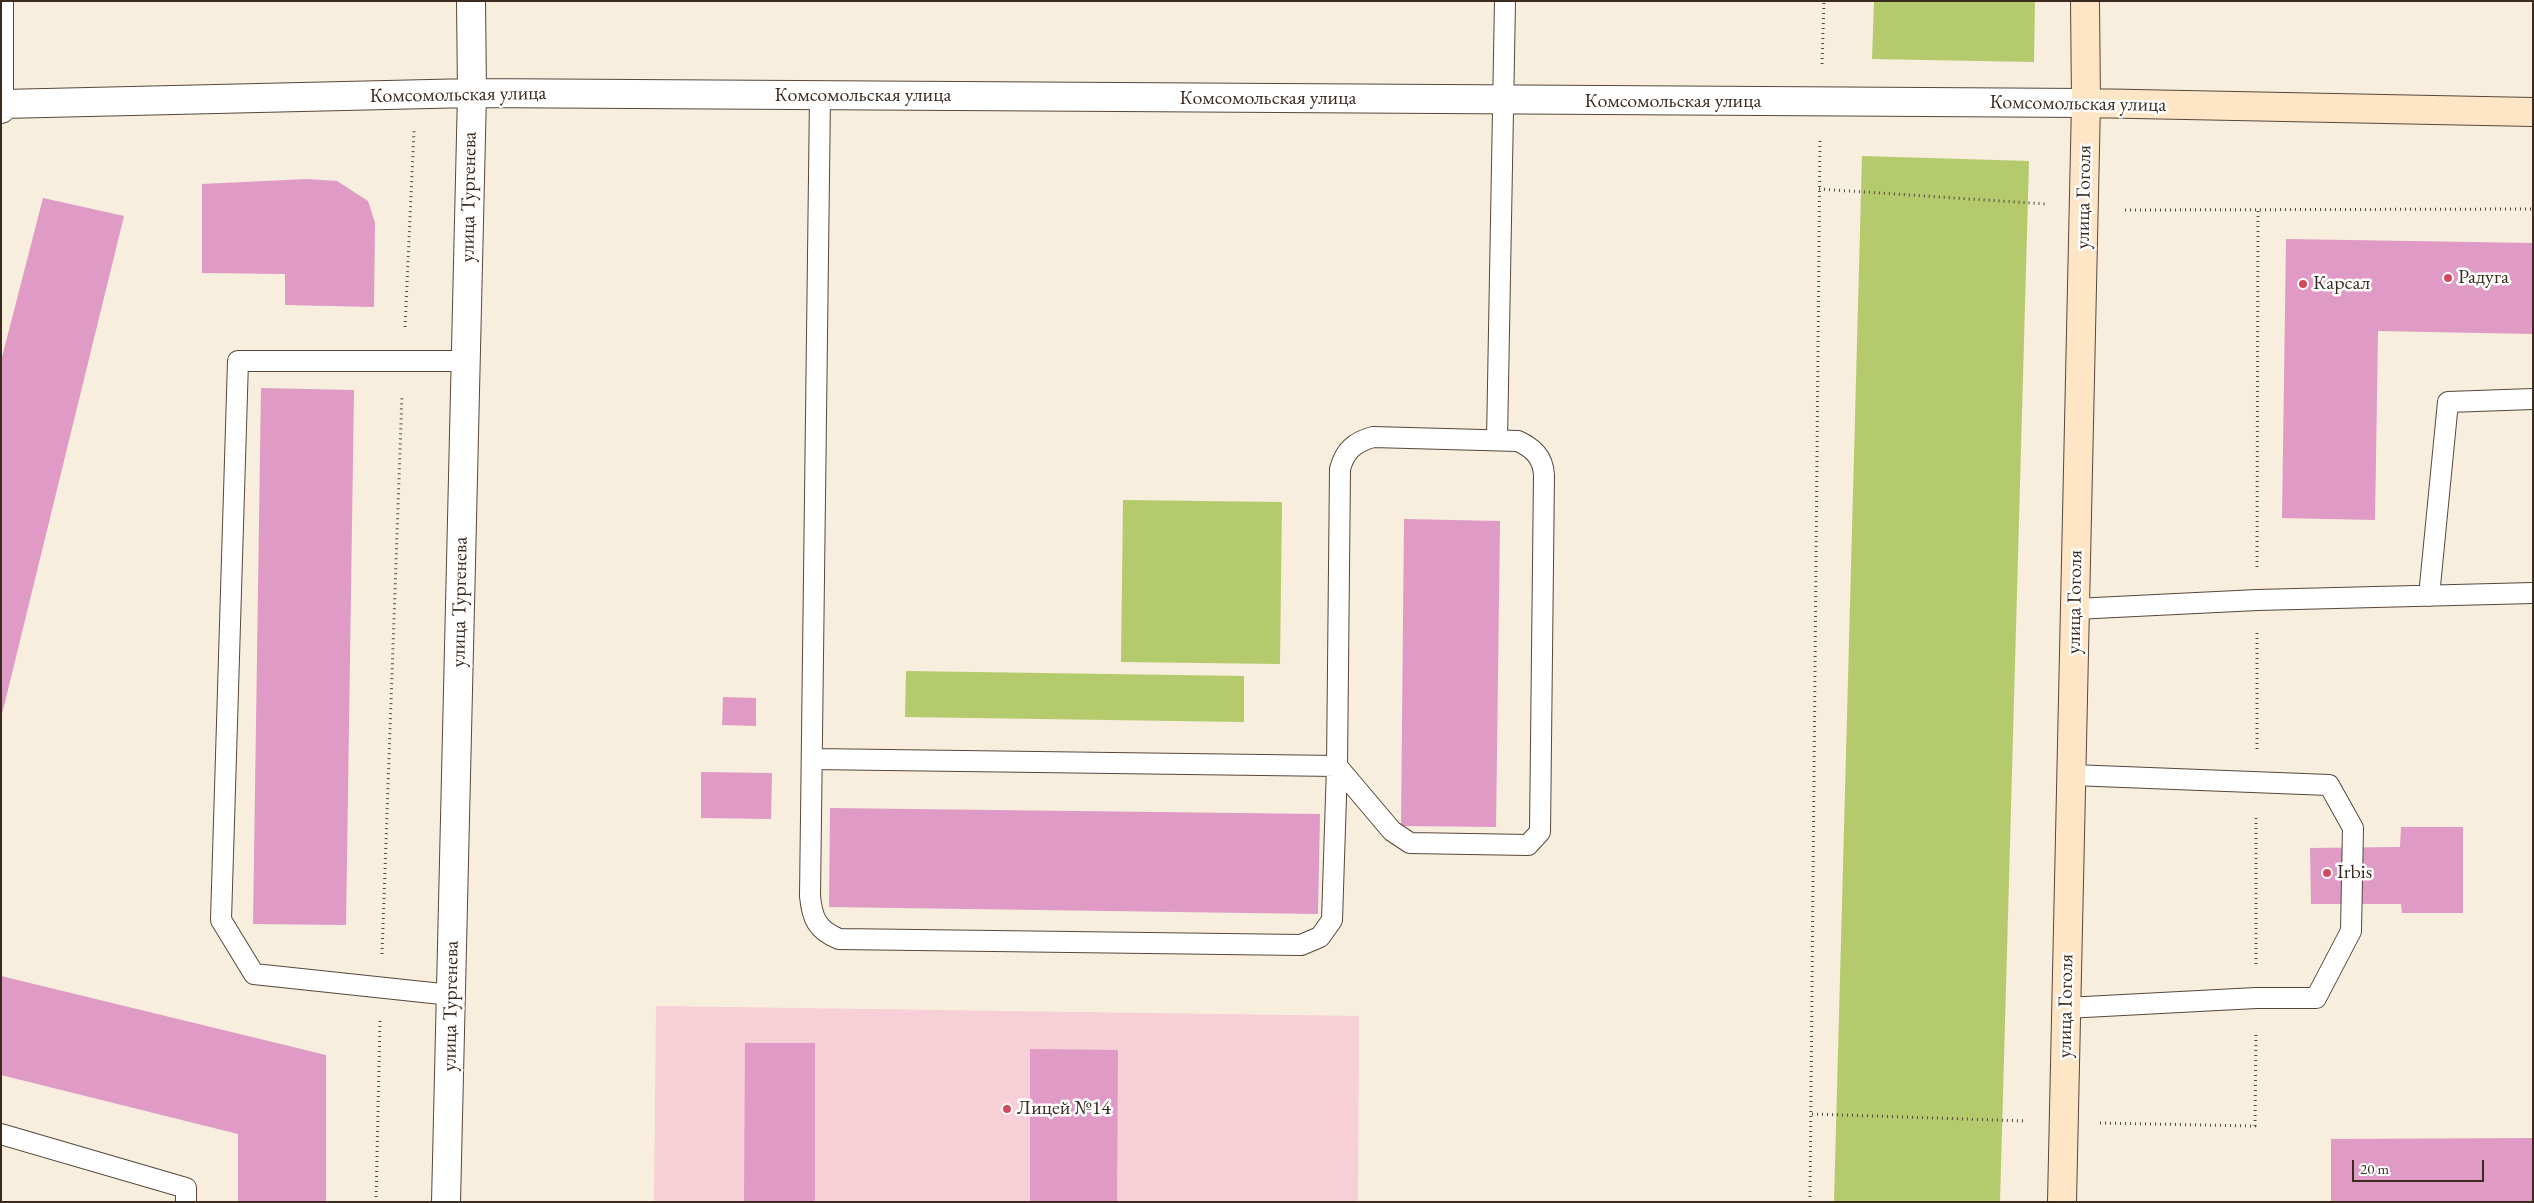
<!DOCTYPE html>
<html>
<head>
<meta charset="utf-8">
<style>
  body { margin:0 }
  #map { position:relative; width:2534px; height:1203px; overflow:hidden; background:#f7eedd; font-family:"EB Garamond",serif }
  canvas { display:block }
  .frame { position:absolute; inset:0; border:2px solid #3b2a1e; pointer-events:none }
  .scale { position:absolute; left:2352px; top:1160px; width:132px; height:22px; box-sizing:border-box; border:2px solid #3b2a1e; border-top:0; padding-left:6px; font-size:15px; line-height:18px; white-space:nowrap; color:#3b2a1e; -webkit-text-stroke:4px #fff; paint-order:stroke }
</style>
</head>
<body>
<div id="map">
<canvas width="2534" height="1203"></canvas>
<div class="frame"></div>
<div class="scale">20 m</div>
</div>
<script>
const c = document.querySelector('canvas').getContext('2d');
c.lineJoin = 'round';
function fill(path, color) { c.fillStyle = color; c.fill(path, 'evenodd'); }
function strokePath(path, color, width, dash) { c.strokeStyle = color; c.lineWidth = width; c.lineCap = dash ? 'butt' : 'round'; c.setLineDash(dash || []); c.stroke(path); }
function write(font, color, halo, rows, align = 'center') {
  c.font = font + ' "EB Garamond",serif'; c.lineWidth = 5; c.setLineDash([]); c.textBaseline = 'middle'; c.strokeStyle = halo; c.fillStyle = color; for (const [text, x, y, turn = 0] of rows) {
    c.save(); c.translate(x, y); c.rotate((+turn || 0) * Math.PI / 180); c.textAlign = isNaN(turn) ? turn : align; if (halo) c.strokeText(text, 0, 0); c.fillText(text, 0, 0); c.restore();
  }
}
fill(new Path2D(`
  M656,1006L1359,1016L1358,1202H654Z`), '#f6cfd7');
fill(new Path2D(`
  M1874,1H2035L2034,62L1872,59Z
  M1862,156L2029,161L2000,1202H1834Z
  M1123,500L1282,502L1280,664L1121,662Z
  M906,671L1244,676V722L905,717Z`), '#b5c96d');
fill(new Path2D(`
  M307,179L337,181L368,201L375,223L374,307L285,305V274L202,273V184Z
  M43,198L124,216L2,714L1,361Z
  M2286,239L2533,243V334L2378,331L2375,520L2282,518Z
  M261,388L354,390L346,925L253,924Z
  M1404,519L1500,521L1496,827L1401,826Z
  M723,697L756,698V726L722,725Z
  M701,772L772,773L771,819L701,818Z
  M830,808L1320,814L1318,914L829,907Z
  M2401,827H2463V913H2402L2401,904H2311L2310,848L2400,847Z
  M1,976L326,1055V1202H238V1134L1,1075Z
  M745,1043H815V1202H744Z
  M1030,1049L1118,1050L1117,1202H1030Z
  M2533,1138V1202H2331V1139Z`), '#df9ac5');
const lane = new Path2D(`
  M3,104V1
  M1373,437L1518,441C1533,448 1543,457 1544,475L1540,832L1528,845L1410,843L1392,831L1337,766L1340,469C1345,450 1355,442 1373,437Z
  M1497,440L1505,1
  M2429,596L2448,402L2533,399
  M2075,609L2257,600L2533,593
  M812,759L1337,766L1332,920L1320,937L1301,945L839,939C817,930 812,918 810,896L820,96
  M451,995L254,974L221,920L238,361H465
  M2066,1008L2256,998H2316L2351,931L2353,828L2329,785L2072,775
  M1,1134L186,1188V1202`);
const street = new Path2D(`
  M1,109L3,104L472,93L2086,103
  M446,1202L472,93L471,1`);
const secondary = new Path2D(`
  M2086,103L2533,112
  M2062,1202L2086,103L2085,1`);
strokePath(lane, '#57473b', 22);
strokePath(street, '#57473b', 30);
strokePath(secondary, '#57473b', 30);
strokePath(new Path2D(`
  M1822,64L1824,1
  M1819,189L2046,204
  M2125,210L2533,209
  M405,327L414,131
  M2257,567L2258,210
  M2257,749V633
  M382,954L402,395
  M2256,964V816
  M1812,1114L2026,1121
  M2100,1123L2255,1126L2256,1031
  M376,1202L380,1020
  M1810,1202L1820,137`), '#57473b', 3, [1, 4]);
strokePath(lane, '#fff', 20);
strokePath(street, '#fff', 28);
strokePath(secondary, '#fee5c5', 28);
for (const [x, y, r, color] of [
  [2448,278,5,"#d1495b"],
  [2303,284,5,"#d1495b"],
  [2327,873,5,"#d1495b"],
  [1007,1109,5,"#d1495b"]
]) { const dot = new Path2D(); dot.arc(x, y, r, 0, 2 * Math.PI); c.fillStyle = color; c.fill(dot); strokePath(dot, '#fff', 2); }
write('20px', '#3b2a1e', '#fff', [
  ["Комсомольская улица",458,95,-1],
  ["Комсомольская улица",863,96],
  ["Комсомольская улица",1268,99],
  ["Комсомольская улица",1673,102],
  ["Комсомольская улица",2078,104,1],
  ["улица Тургенева",469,197,-89],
  ["улица Гоголя",2084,197,-89],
  ["улица Тургенева",460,602,-89],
  ["улица Гоголя",2075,602,-89],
  ["улица Тургенева",451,1006,-89],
  ["улица Гоголя",2066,1006,-89]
]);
write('20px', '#3b2a1e', '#fff', [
  ["Радуга",2458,278],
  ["Карсал",2313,284],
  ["Irbis",2337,873],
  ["Лицей №14",1017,1109]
], 'left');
</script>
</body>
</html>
